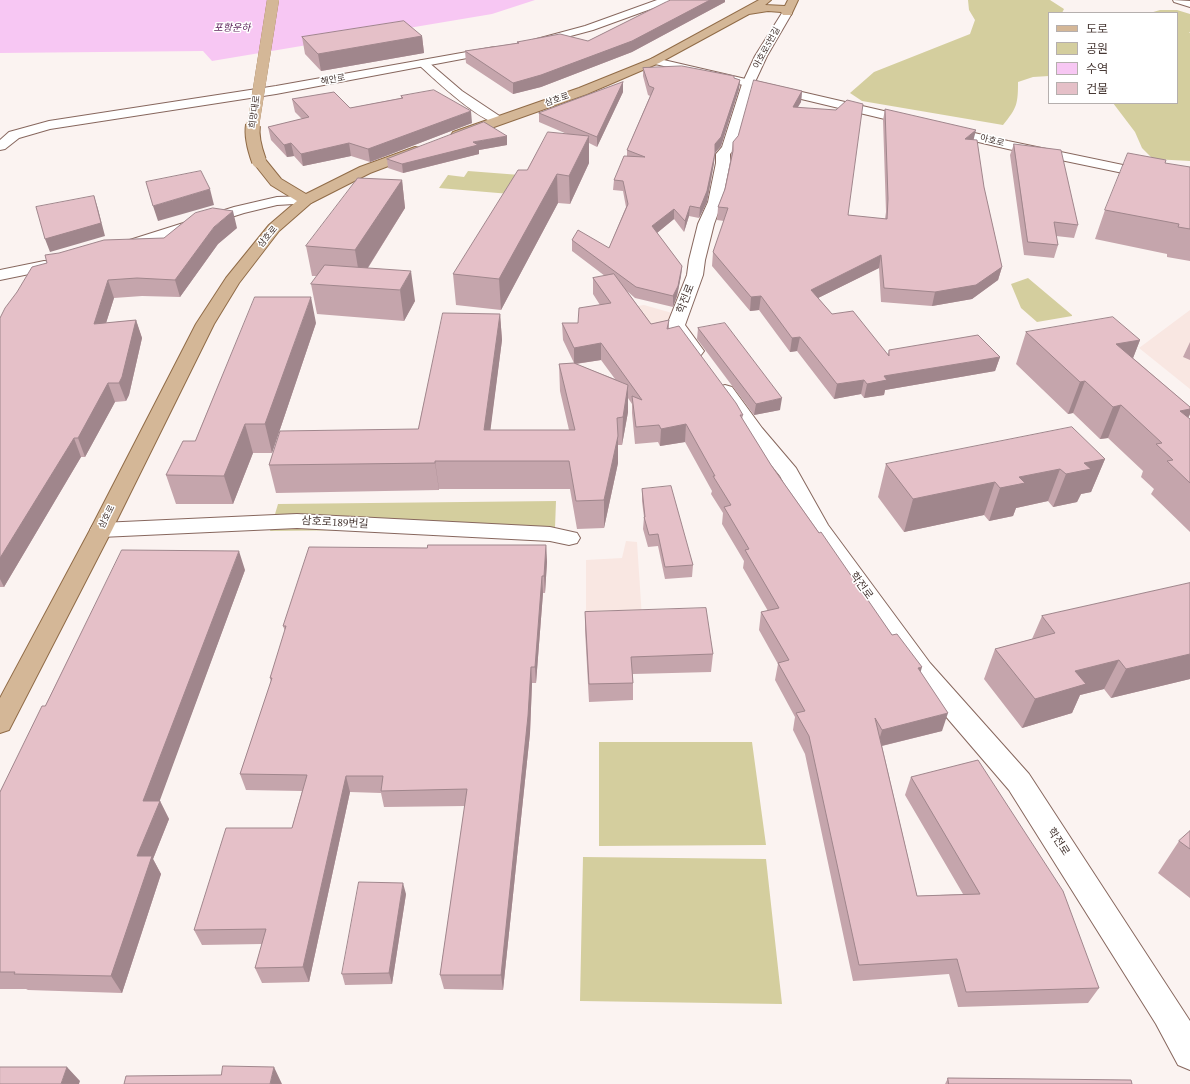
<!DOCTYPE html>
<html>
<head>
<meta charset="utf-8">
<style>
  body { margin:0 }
  #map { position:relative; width:1190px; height:1084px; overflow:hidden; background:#fbf3f1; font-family:"Source Serif 4","Noto Sans KR",serif }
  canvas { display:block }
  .legend { position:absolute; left:1048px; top:12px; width:130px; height:92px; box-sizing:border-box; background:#fff; border:1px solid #b5afae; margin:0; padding:5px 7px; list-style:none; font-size:12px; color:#473834 }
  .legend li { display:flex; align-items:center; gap:8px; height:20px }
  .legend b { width:20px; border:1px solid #b5afae }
</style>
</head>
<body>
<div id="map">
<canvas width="1190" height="1084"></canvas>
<ul class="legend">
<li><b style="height:5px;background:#d4b797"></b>도로</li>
<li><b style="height:11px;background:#d4ce9e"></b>공원</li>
<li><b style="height:11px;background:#f7c7f3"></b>수역</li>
<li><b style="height:11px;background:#e5c0c8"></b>건물</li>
</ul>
</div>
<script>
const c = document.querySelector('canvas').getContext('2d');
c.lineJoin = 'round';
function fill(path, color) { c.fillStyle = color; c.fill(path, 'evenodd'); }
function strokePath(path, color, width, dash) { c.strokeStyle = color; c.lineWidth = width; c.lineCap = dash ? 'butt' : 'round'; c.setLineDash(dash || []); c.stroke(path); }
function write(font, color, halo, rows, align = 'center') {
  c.font = font + ' "Source Serif 4","Noto Sans KR",serif'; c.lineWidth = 3; c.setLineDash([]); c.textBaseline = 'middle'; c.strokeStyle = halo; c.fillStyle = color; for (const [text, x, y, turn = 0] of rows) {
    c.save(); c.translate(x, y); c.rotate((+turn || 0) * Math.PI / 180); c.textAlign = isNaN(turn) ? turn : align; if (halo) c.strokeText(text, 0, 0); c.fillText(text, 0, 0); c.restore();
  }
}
fill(new Path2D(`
  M644,305L672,313L669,328L651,332L631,307Z
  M1190,310V389L1139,348Z
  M626,541L637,542L642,618L586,621V560L622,558Z`), '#f9e7e2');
fill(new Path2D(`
  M968,0H1050L1064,9L1062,13H1049V76L1033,77L1018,82C1018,104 1017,108 1003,125L862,101L850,93L874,72L970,34L975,20L969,10Z
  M1160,10H1177L1190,14V32H1189L1190,33V161L1153,159L1142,148L1135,132L1113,103H1177V13H1150Z
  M468,171L520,175L510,194L439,188L448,175L464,177Z
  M1028,278L1072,315V316L1037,322L1021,308L1011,284Z
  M556,501L555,528L270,531L278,504Z
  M599,742H752L766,845L599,846Z
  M583,857L766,859L782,1004L580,1001Z`), '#d4ce9e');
fill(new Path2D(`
  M0,0H535L492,14L212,61L203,51L0,53Z`), '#f7c7f3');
const street = new Path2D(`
  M1173,0L1190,1V7L1174,2Z
  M787,10L792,13L767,56L754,84L735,148L730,154V163L722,202L714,224L705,260L703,275L685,325L704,351L701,355L695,356L689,355L667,325L687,275L689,260L698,224L708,202L716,163V154L722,147L742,84L755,56L782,13Z
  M423,60L427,61L462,91L501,117L503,120L501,123C485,127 433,78 419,65L417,63L419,61Z
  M306,196L311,197L313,200L311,203L277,205L244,213L122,252L117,250L114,247L117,244L234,207L277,197Z
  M44,261L67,263L69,266L67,269L44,271L0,280V270Z
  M725,385L732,387L762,428L796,468L828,525L930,663L1029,774L1190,1021V1070L1178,1065L1156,1024L1009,790L912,677L811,533L780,476L748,436L716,391L718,387Z
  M297,514L550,527L577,533L580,538L577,543L569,545L550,541L297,528L101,537L93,535L90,530L93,525L101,523Z`);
const secondary = new Path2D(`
  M657,0H671L670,2L593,30L537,45L531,42L533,40L585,26Z
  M495,47L501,50L499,52L276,94L50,129L19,138L5,149L0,150V140L9,132L49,121L276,86Z
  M655,58L914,118L919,119L920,122L919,125L914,126L651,63L649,61L651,59Z
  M945,126L1008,141L1190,179V187L1008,149L940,133L939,130L940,127Z`);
const primary = new Path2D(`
  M759,0H771L765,5L785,6L788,0H798L791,15H783L781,12L768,11L749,14L659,63L587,94L463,138H453L451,135L453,132L579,88L651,59Z
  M415,147L420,148L422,151L420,154L370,173L311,203L279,231L239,283L214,324L112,530L9,730L0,733V698L90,530L196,324L226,278L269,225L297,201L271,185L252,161L254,158H264L281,179L306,194L360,167Z`);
strokePath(street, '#87675e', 2);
strokePath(secondary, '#87675e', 2);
strokePath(primary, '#906b47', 2);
fill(street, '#fff');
fill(secondary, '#fff');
fill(primary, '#d4b797');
const primaryBridgeFar1 = new Path2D(`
  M253,126L273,0`);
const primaryBridge = new Path2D(`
  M253,125C251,137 255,150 259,161`);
strokePath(primaryBridgeFar1, '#906b47', 12, []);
strokePath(primaryBridge, '#906b47', 16, []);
strokePath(primaryBridgeFar1, '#d4b797', 12);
strokePath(primaryBridge, '#d4b797', 14);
fill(new Path2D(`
  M671,0H725V2L632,52L541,87L513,94L466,63L465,51L517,43V42L588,41Z
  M422,36L424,53L321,71L305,54L302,37Z
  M643,68L734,78L740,80L739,89L721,146L715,153L714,163L707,202L699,218L689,216L684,232L674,219L657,233L682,266L681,276L677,296L673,307L635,298L627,291L651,324L669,320V328L743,415L742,419L771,465L892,635L920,672L942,731L882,746L917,896L963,894L905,795L911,777L1099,988L1088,1003L958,1007L949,974L853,981L805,754L793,730L795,717L775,680L778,664L759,630L761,612L768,611L743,568L744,561L722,524L723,513L711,494L712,491L685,442L660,446L658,442L635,444L632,413V404L628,398V412L622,445H618V463L604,528L577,529L570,489H439V490L276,493L269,465L418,429L500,314L502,340L490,430H569L560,391L559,364L574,363L563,340L562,323H578L600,305L593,294V278L605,276L572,251V240L609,248L626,207L623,191L613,190L614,180L627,156V150L650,96L648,95L643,76ZM601,360L615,379L576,364Z
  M623,82V92L597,147L589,143V163L570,204L558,203L501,310L456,305L453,274L527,170L567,134L539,122V113Z
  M802,91L801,102L798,107L848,215L885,219L886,212L883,120L885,109L973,139L1002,267L998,280L972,299L932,306L881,302L879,268L818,298L832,314L888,354L889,350L1000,357L995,371L885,390L884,395L864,398L861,394L834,399L797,351L790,352L759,310L750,311L712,266L713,252L724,221L717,220L718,207L725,189L731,156L733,142Z
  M401,96L472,123L370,162L351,156L303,166L294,156L287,157L271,140L268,127L302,119L295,112L292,99L350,108L401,98Z
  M507,136V145L479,150V154L403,173L388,168L387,159Z
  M1014,144L1078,225L1074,238L1056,236L1058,245L1054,258L1024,255L1010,155Z
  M1190,167V261L1167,257V254L1095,239L1105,210Z
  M402,180L405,208L368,268L415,301L404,321L317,314L311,284L317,276H312L306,246Z
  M237,228L218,244L180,297L142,296L114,298L106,323L136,320L142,338L129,395L126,401L115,402L85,457H81L4,587H0V318L47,263L59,253Z
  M316,323L272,453H253L233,504H176L166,475L195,441Z
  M698,328L780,410L754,415L697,339Z
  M1026,332L1140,340L1133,358L1190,407V414L1188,418L1190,419V532L1151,494L1154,489L1141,477L1143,471L1108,438L1100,439L1073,413L1068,414L1016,364Z
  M1190,342V360L1183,357Z
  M1105,459L1091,492L1081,494L1077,502L1053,507L1048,501L1016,508L1013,516L989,521L984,515L904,532L878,497L886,464Z
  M642,489L693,565L692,577L665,579L658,546L648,547L643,529L644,517L642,501Z
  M546,545L547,562L545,593H543L536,683H532L530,733L503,990L444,989L440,975L465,806L384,807L381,793L350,792L309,982L262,983L255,968L262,944L202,945L194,930L292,828L302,791L246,790L240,774L271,682L270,678L285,631L283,626L427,548Z
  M245,570L159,801H160L169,819L153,859L161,874L122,993L28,990L26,989H0V792L45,706Z
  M1190,583V679L1111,698L1104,689L1080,695L1072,713L1022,728L984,679L995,649L1032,639L1042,616Z
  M585,612L713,654L711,672L633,674V700L589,702L585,630Z
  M1190,831V898L1158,873L1179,841Z
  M406,894L392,984L345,985L342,974Z
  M948,1078L1132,1084H945Z`), '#c5a5ac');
fill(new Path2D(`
  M710,0H725V2L632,52L541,87L513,94V83Z
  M422,36L424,53L321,71L318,54Z
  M740,80L739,89L721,146L714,154L715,144Z
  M623,82V92L597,147V137Z
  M802,91L801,102L791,118L793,107Z
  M471,111L472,123L370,162L368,149Z
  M976,130L973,142L965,139Z
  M507,136V145L479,150V154L403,173L402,164L473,142Z
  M589,136V163L570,204L569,176Z
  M291,143L294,156L287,157L284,145Z
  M349,143L351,156L303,166L301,154Z
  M715,153L714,163L707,202L699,218L700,208Z
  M557,174L558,203L501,310L499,279Z
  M402,180L405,208L360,280L355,250Z
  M210,189L214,205L158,221L153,206Z
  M94,196L98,209L105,236L50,252L45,239Z
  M690,206L689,216L684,232L685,221Z
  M674,209V219L652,237V226Z
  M233,211L237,228L218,244L180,297L175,280L214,227Z
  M881,255L879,268L808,303L811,290Z
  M682,266L681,276L677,296L673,307V296Z
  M1002,267L998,280L972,299L932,306L935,292Z
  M411,271L415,301L404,321L400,290Z
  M108,280L114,298L100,342L94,324Z
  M761,296L759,310L750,311L751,297Z
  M311,297L316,323L272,453L265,424Z
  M500,314L502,340L487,457L484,430Z
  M136,320L142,338L129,395L126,401L119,383Z
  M800,337L797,351L790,352L792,338Z
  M1140,340L1128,371L1116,344Z
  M601,343V360L574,364V348Z
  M1000,357L995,371L885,390L884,395L864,398L867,384L884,376Z
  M864,380L861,394L834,399L837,384Z
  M1085,381L1073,413L1068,414L1080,382Z
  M108,383L115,402L85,457L78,438Z
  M628,385V412L622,445L623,417Z
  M782,398L780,410L754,415L756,404Z
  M1121,405L1108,438L1100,439L1113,407Z
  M1190,409V414L1177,441L1180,411Z
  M245,424L253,453L233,504L224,476Z
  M686,424L685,442L660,446L661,429Z
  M618,436V463L604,528V500Z
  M74,438L81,457L4,587L0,579V558Z
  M1105,459L1091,492L1081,494L1077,502L1053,507L1066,474L1084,463Z
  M435,461L439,489V490L435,463Z
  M1060,469L1048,501L1016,508L1013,516L989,521L1000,488L1019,477Z
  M995,482L984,515L904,532L913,499Z
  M546,545L547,562L545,593L544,576Z
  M239,551L245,570L153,819L143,801Z
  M542,576L543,593L536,683L535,667Z
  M1190,654V679L1111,698L1126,669Z
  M1119,660L1104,689L1080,695L1072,713L1022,728L1035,699L1075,671Z
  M531,667L532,683L530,733L503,990L501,975Z
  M922,667L917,685L918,668Z
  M948,713L942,731L877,747L882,730Z
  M346,776L350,792L309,982L303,967Z
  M160,801L169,819L153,859L161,874L122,993L111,976L137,856Z
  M403,883L406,894L392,984L389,973Z
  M67,1067L80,1081L79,1084H61Z
  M274,1067L282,1084H270Z`), '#a0868c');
const building = new Path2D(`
  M671,0H710L632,41L541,75L513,83L465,51L519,43L517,42L560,34L588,41L666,2Z
  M404,21L422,36L318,54L302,37Z
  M682,66L734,76V78L740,80L721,137L715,144V153L707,191L700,208L690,206L685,221L674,209L652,226L682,266L678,286L673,296L636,287L572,240L578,230L609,248L628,204L623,181L614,180L624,156L645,157L627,150L654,88L649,86L643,68Z
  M754,80L802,91L793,107L836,110L847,100L863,104L848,215L887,219L888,199L885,109L976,130L965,139L977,140L984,187L1002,267L976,285L935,292L884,288L881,255L811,290L832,314L853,311L889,356V350L978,335L1000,357L884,376L887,380L867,384L864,380L837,384L800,337L792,338L761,296L751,297L713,252L728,208L718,207L725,189L733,151V142L738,136Z
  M623,82L597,137L539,113Z
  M434,90L471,111L368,149L349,143L301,154L291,143L284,145L268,127L309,117L292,99L334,92L350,108L403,98L401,96Z
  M484,122L507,136L473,142L478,145L402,164L387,159Z
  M548,132L589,136L569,176L557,174L499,279L453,274L518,170H527Z
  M1014,144L1061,150L1078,225L1054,222L1058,245L1028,242Z
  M1128,153L1166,160L1165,163L1190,167V229L1178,227L1179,224L1105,210Z
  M201,171L210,189L153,206L146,182Z
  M358,178L402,180L355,250L306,246Z
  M94,196L101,223L45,239L36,207Z
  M213,208L233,211L214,227L175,280L137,278L108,280L94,324L136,320L122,377L119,383H108L78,438H74L0,558V318L5,308L17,292L32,267L47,263L45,255L59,253L104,240L164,238L195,213Z
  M325,265L411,271L400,290L311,284Z
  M614,274L651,324L669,320L667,329L679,326L736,403L743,415H740L771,465L819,533L821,532L892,635L897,634L922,667L918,668L948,713L882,730L875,718L917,896L980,894L911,777L978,760L1063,891L1099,988L966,992L957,959L859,965L809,736L796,713L805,711L778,663L789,660L761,612L779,608L745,550L749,549L724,507L731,505L713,476H715L686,424L661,429L659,425L636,427L632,396L642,400L601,343L574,348L562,323H578L579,308L611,303L593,278Z
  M255,297H311L265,424H245L224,476L166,475L183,441H195Z
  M443,313L500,314L484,430H575L559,364L574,363L628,385L623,417L617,418L618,436L604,500L576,501L569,461H435V463L269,465L280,431L418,429Z
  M1113,317L1140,340L1116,344L1190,407V409L1180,411L1190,419V483L1167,461L1173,460L1156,444L1162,443L1121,405L1113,407L1085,381L1080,382L1026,332Z
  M725,323L782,398L756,404L698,328Z
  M1072,427L1105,459L1084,463L1091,469L1066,474L1060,469L1019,477L1025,483L1000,488L995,482L913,499L886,464Z
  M671,486L693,565L665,567L658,534L649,535L644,517H645L642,489Z
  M428,545H546L544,576H542L535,667H531L528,716L501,975H440L467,789L381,791L383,776H346L303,967L255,968L266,929L194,930L226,828H292L307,775L240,774L272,678H270L286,626H283L309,547L427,548Z
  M122,550L239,551L143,801H160L137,856H152L111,976L14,974L15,972H0V792L42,706H45Z
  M1190,583V654L1126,669L1119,660L1075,671L1086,684L1035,699L995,649L1055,633L1042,616Z
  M706,608L713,654L631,657L633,683L589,684L585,612Z
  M1190,831V849L1179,841Z
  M359,882L403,883L389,973L342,974Z
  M223,1066L274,1067L270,1084H124L126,1076L221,1075Z
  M0,1067H67L61,1084H0Z
  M948,1078L1131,1080L1132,1084H949Z`);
fill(building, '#e5c0c8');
strokePath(building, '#a0868c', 1);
write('9px', '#473834', '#fff', [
  ["아호로5번길",767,48,-61],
  ["해안로",333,80,-10],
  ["삼호로",557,100,-19],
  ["희망대로",255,112,-82],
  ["아호로",992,141,14],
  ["삼호로",268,237,-50],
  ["삼호로",107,517,-63]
]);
write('italic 10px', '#60285e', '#fff', [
  ["포항운하",232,28]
]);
write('11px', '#473834', '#fff', [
  ["학전로",686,299,-69],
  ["삼호로189번길",335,523,3],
  ["학전로",861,586,54],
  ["학전로",1058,842,57]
]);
</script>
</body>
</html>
